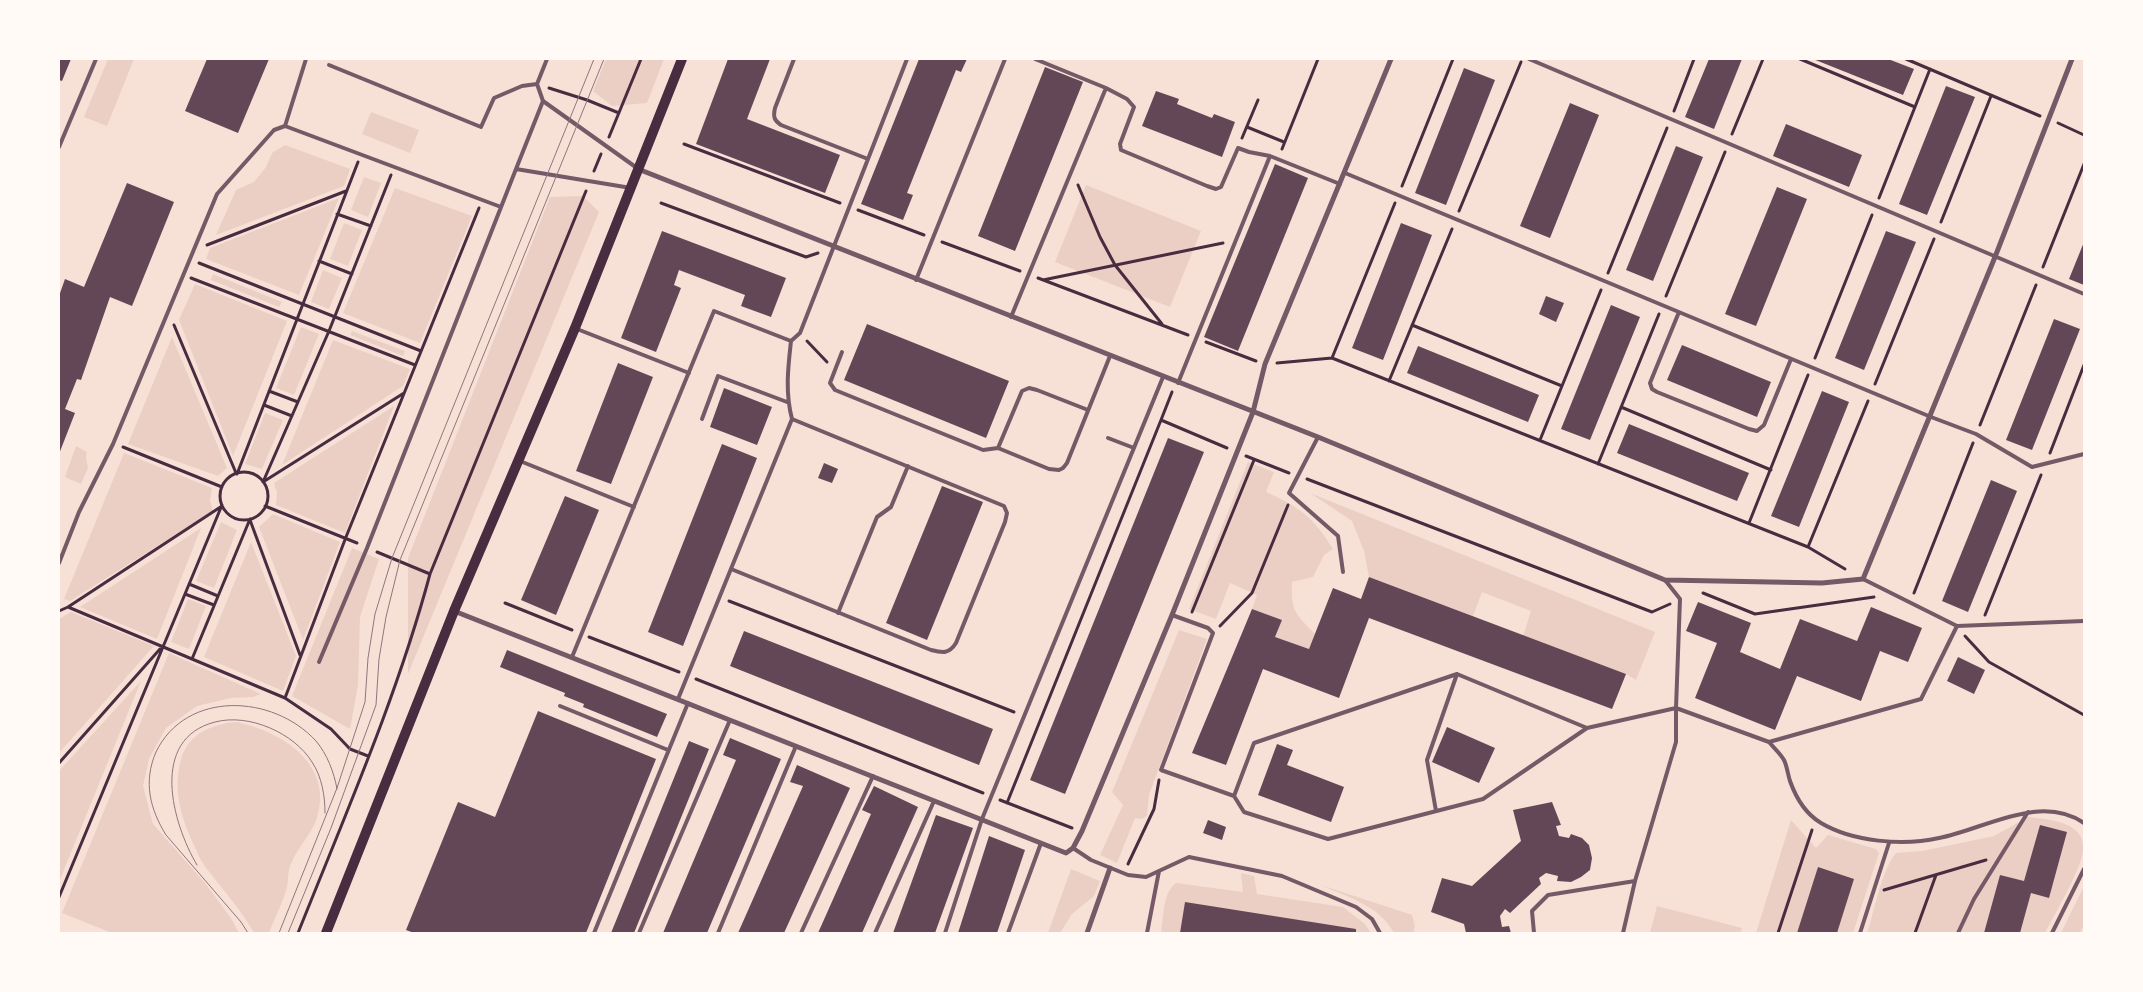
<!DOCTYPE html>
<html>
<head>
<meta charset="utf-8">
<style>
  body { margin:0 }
  #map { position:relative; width:2143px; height:992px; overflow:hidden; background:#f7e1d7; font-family:"Nunito Sans",sans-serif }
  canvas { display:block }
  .frame { position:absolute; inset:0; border:60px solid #fffaf5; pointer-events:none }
</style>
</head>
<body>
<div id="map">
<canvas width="2143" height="992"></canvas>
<div class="frame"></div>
</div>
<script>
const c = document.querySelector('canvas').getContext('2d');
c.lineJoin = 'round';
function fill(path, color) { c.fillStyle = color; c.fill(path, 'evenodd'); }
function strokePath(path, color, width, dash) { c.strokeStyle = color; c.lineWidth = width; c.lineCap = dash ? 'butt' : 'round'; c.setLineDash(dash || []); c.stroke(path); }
fill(new Path2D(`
  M108,59H134L107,126L84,117Z
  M606,59H664L647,103L612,106L593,91Z
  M371,112L419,130L410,153L362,134Z
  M285,145L350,169L344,186L216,235L236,190L254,182L266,167L272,153Z
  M364,177L381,183L368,217L351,210Z
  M1086,185L1201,231L1170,307L1055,262Z
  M395,188L472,216L420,343L343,313Z
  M583,196L599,212L408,674V558L550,197Z
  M339,198L299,295L206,259L210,248Z
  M344,223L362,230L348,266L330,259Z
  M323,270L342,278L329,309L311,302Z
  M213,274L282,302L279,307L211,280Z
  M195,284L287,321L233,456L179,320Z
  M301,327L319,334L294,395L276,388Z
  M352,331L405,351L403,356L350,335Z
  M172,337L227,468L218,476L128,444Z
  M333,340L410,369L403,386L282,465Z
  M394,406L345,533L276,505L277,493L274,483Z
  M265,413L283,420L262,469L245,464Z
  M76,446L87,452L86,457L88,468L81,484L65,477Z
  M124,453L212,488L210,500L213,511L70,601L64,599Z
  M1248,462L1274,472L1266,492C1300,507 1314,518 1333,549L1324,555L1313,577L1292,582C1291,612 1295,613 1315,634L1309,649L1275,637L1282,620L1252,609L1257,595L1230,583L1216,619L1189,609Z
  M1310,493L1655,632L1636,680L1626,674L1523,636L1531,611L1482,592L1473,616L1369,577L1364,551L1352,521Z
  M273,514L340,542L303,640L259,527Z
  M221,522L237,530L214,588L196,581Z
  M201,528L157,639L80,607Z
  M251,542L296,656L283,691L204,657Z
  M352,548L379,559L360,617L358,685L350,729L292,696Z
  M188,599L206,606L189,649L171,642Z
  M71,612L154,646L59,753V619Z
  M1179,630L1207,639L1149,795L1147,816L1142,819L1135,818L1117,863L1100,855L1123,805L1112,792Z
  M169,653L261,694L253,697L231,698L197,706L166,728L149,759L143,786L153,824L205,883L231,918L239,933H112L62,913Z
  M141,681L59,882V771Z
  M237,722C282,732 334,764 317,818C312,834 297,848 291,864C287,872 289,879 287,887C283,902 275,918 269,933H254C240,908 221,888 204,865C199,858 196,849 192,841C180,814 173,789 181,759C189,733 212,724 237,722Z
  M2028,817C2044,819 2072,820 2081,837C2083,841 2084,847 2083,852C2079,873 2056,912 2045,933H1867C1875,910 1881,871 1896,853L1922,851L1994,836Z
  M1791,820L1816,848L1828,835L1876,849L1879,853L1853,933H1756Z
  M1071,869L1100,881L1094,896L1072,914L1060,933H1048Z
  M1241,873L1254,876L1257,894L1343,907L1365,924L1371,933H1161C1164,916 1162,894 1176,883L1243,892Z
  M1321,885L1412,915L1415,926L1413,933H1394C1380,906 1347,897 1321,885Z
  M2084,886V924L2080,933H2061Z
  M1657,906L1742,928L1740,933H1650Z`), '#ebcfc5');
fill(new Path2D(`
  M59,59H71L62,81L59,80Z
  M207,59H269L238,133L185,111Z
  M728,59H770L747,119L840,155L825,193L696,144Z
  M919,59H967L961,72L956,70L907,193L913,195L903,220L861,204Z
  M1709,59H1742L1714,129L1685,117Z
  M1813,59H1888L1914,69L1903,95Z
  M1045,67L1083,82L1015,251L978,236Z
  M1464,68L1495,80L1446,205L1415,193Z
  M1946,86L1975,97L1927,215L1899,204Z
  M1156,91L1179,99L1177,104L1212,118L1214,114L1235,122L1222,157L1142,126Z
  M1570,103L1599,115L1550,238L1520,226Z
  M1786,124L1862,155L1849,187L1773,156Z
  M1676,146L1703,157L1653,281L1626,270Z
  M1275,164L1308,178L1238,351L1204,337Z
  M127,183L174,202L132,306L110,297L81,380L77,379L65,409L75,413L59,454V296L65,279L84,287Z
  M1777,187L1807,199L1756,326L1725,314Z
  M1401,223L1432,235L1383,360L1352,348Z
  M662,231L786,278L771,317L741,306L745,295L679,270L674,285L681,288L656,352L621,338Z
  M1886,231L1916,242L1864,370L1835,358Z
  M2084,242V285L2069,279Z
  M1546,296L1564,303L1556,322L1539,314Z
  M1611,305L1640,317L1590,440L1561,429Z
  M2054,319L2080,329L2032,450L2006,440Z
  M867,324L1009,381L986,438L844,380Z
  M1682,345L1771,382L1757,417L1667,380Z
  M1418,346L1539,395L1528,422L1407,373Z
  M618,363L653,377L611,484L576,471Z
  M724,388L772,407L757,445L710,427Z
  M1822,391L1849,402L1799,527L1771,516Z
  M1629,424L1749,473L1737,501L1617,453Z
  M1168,438L1204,452L1065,794L1030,780Z
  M722,444L757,458L683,646L648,632Z
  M824,463L838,469L832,483L818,478Z
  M1991,480L2017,491L1968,612L1942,601Z
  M942,486L983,502L927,640L886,623Z
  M565,496L599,510L556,615L521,600Z
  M1369,577L1626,674L1612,709L1369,618L1339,698L1263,669L1226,765L1192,753L1252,609L1282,620L1275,637L1309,649L1333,588L1361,599Z
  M1698,602L1751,623L1740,652L1780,669L1800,619L1857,641L1871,607L1922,628L1908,662L1880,651L1861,701L1797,676L1775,730L1695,698L1717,643L1686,631Z
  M744,631L993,729L979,765L730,666Z
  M507,650L667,714L657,737L583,707L584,704L564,696L565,693L500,667Z
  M1958,657L1985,670L1974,694L1947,681Z
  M538,711L656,759L586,933H414L406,930L458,802L495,817Z
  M1447,727L1495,748L1479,783L1432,762Z
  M730,738L781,759L707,933H663L736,760L723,755Z
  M689,741L709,749L634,933H611Z
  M1277,744L1293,750L1287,765L1344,787L1331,822L1258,795Z
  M797,765L850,788L784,933H738L803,786L790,782Z
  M874,786L918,807L862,933H818L871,814L862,810Z
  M1552,802L1561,825L1556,826L1559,836L1569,838L1571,834L1582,838L1589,845L1592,858L1590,870L1581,877L1571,882L1557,881L1558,876L1546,873L1539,878L1541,884L1510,913L1505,909L1500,916L1502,927L1509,926L1511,933H1466L1464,924L1431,912L1442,878L1472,886L1521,841L1513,810Z
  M936,815L973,828L935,933H893Z
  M1208,820L1226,827L1222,840L1203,833Z
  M2040,825L2067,832L2049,898L2031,893L2020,933H1984L2000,875L2024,881Z
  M989,836L1025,850L997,933H958Z
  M1818,867L1854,879L1837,933H1797Z
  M1185,902L1356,929V933H1180Z`), '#644757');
strokePath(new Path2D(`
  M1800,59L1915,107
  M1906,59L2040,116
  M549,88L587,100L619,113
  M1674,111L1694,59
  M2058,123L2084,135
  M1247,127L1284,142
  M1732,134L1763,59
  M609,137L641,59
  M1242,138L1258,100
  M684,144L840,203
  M1282,149L1318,59
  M594,171L601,154
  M1078,185L1100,237L1115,265L1162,324
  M1402,186L1453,59
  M1879,198L1930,69
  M661,203L806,257L818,253
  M858,210L924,235
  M1459,211L1521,62
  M337,214L371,226
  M1941,222L1991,96
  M942,242L1020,271
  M207,245L346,191
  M319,261L352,274
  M199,263L421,351
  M2043,267L2084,164
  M1608,273L1667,128
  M191,278L415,365
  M1038,278L1188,335
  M1043,280L1223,243
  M1666,296L1725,152
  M174,325L236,473
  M1412,325L1562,386
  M807,341L827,362
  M1206,342L1256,361
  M1332,358L1395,203
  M1815,358L1872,215
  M1277,363L1332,358L1808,547L1845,569
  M1389,381L1452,229
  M1875,384L1934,239
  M269,391L298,402
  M1172,392L1161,420L1227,448
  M264,405L292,416
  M1621,407L1771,470
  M1980,425L2036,285
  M1540,440L1601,290
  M123,447L222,487
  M2050,453L2084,365
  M1246,456L1289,473
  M1598,464L1659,314
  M220 496a24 24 0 1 1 48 0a24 24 0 1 1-48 0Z
  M237,474L358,162
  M1307,479L1652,612L1670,604
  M263,482L329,331L391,175
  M263,482L404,393
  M265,506L357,543
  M250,520L300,655
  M1749,523L1808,375
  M1808,547L1868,401
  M430,574L586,191
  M189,584L218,596
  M1703,593L1755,614L1874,597
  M1914,593L1973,443
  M185,594L214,605
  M729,601L1014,712
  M505,603L572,630
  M68,607L222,506
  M59,611L68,607L285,698L331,729L350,749L368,756
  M1192,612L1254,460
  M1985,615L2041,475
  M1220,626L1252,593L1288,505
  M1965,636L1989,662L2084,715
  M589,637L679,672
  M192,659L250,519
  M696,679L983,793
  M285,698L346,537L479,208
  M59,763L160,649
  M1000,800L1072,828
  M1007,803L1161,420
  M1128,864L1154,809L1159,780
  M1884,890L1986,860
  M59,897L222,505
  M298,933C345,815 397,697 430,574L377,552
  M1778,933L1812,830
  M1915,933L1936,875`), '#4a2c40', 3);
strokePath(new Path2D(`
  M306,59L285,126L501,207
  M1529,59L2084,294
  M329,65L481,127L494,98L522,86L537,84L543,101L637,168
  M537,84L547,59
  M1106,88L1127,99L1134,107L1120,144L1121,150L1207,186L1216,189L1221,187L1238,148L1249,152L1270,156L1340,184
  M543,101L516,169L631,188
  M59,147L96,59
  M868,159L907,59
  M1345,173L1931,417L1976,434L2032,467L2084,454
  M916,280L1005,59
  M1679,312L1650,383L1652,389L1657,392L1749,429L1757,431L1764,425L1791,359
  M1011,317L1106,88L1035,59
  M577,329L689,373
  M842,352L830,383L835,390L983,450L998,448L1049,469L1059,470L1063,468L1067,463L1110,356
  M1178,383L1270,156
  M702,419L718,376L787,402
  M1318,437L1289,493L1338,536L1343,572
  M1108,438L1134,448
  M998,448L1022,391L1029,388L1037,390L1088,410
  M520,461L634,507
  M59,563L79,512L113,444L217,194L274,130L285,126
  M731,569L931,650C943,653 949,654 956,643L1005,522L1007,513L1004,506L792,419
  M1665,580L1680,599L1676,708L1769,742L1921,699L1957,626L1863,579
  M838,613L877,517L891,507L908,466
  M1172,615L1208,628L1213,633L1161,770L1234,796L1254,743L1457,674L1587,728L1676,708V742L1635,881L1623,933
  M1957,626L2084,621
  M572,657L714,311L791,341L800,333L868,159L781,125C774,120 773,117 775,108L794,59
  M319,662L367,548L516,169
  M678,699L792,419C785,392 788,368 791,341
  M560,706L668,750
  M1769,742C1774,748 1780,753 1784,760C1787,766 1788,775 1790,781C1796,798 1806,814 1821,823C1853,842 1903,846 1939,838C1985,829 2040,793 2084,823
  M1234,796L1244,812L1328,839L1483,799L1587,728
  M1436,811L1427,760L1457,674
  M1073,848L1091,860L1128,875L1146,877L1189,857L1282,876L1356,907L1372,919L1380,933
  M594,933L688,703
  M639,933L730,720
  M718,933L796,746
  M801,933L873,776
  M875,933L934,801
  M945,933L982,819L1163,377
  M1008,933L1041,843
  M1147,933L1159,871
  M1534,933L1532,911L1548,895L1635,881
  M1860,933L1889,843
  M1958,933L1974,899L2028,812
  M2052,933L2084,869`), '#755966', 4);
strokePath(new Path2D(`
  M638,169L1318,437L1665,580L1822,583L1863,579L1995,257L2072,59
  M454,611L1066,853L1073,848L1082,831L1172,615L1253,412L1265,364L1391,59
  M1087,933L1110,868`), '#755966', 5);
strokePath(new Path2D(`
  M326,933L454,611L575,328L682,59`), '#4a2c40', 10);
strokePath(new Path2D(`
  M197,865C172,823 149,739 215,722C249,713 294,733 312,762C322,777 325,796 325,813
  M248,933L241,922L166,835C150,809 143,782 156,752C186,690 273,694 316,741C327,754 334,772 337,789
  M279,933L337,788L365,702L368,658L375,614L392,558L594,59
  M288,933L331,828L376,705L379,659L386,617L400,560L604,59`), '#8f747c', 1);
</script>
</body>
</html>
